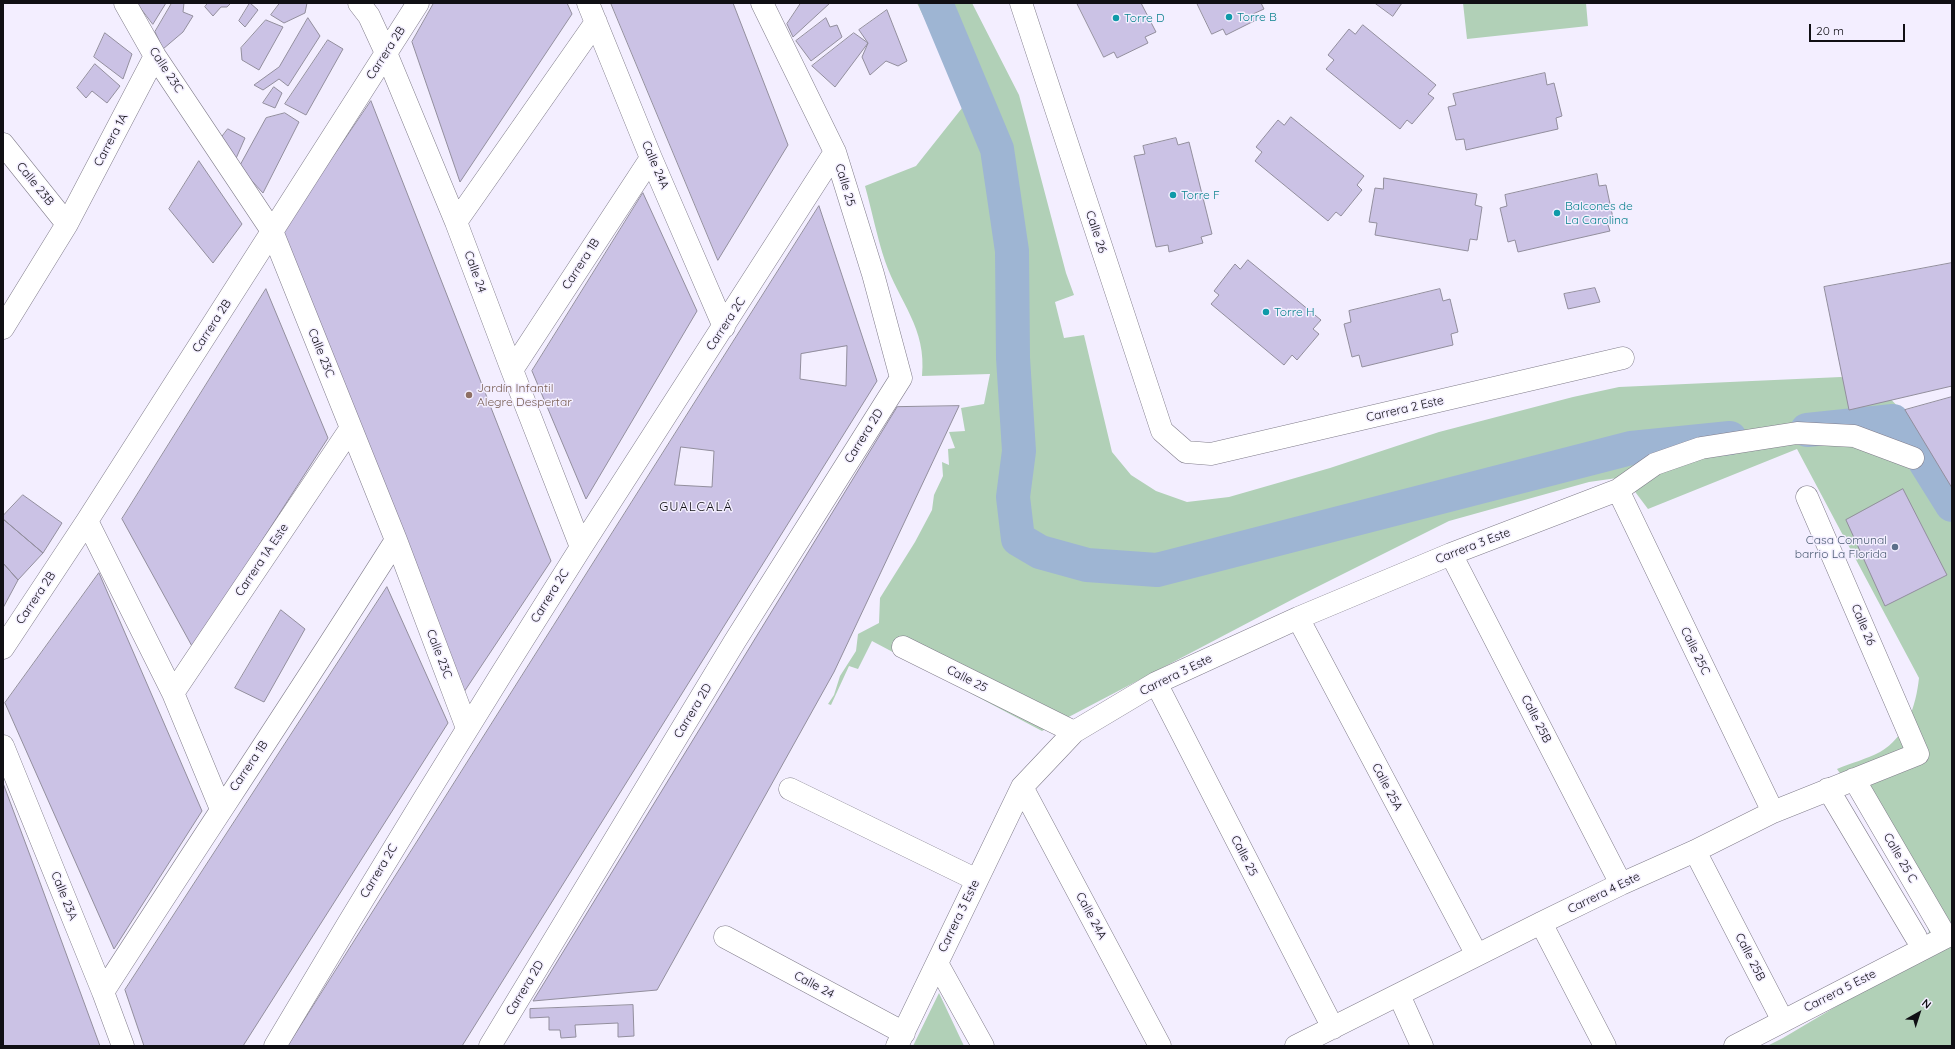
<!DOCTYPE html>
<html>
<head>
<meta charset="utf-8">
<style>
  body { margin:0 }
  #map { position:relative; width:1955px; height:1049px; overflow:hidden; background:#f3eeff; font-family:Quicksand,sans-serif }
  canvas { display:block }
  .frame { position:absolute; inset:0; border:4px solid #100f14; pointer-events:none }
  .north { position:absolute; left:1899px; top:993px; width:40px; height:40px; -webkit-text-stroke:3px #f3eeff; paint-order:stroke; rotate:39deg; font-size:11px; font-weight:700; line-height:16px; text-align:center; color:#100f14 }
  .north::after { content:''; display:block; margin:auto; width:14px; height:18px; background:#100f14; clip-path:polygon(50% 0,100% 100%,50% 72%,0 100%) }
  .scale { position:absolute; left:1809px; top:24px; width:96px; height:18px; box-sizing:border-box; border:2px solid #100f14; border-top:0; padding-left:5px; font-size:12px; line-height:14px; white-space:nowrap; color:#100f14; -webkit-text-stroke:3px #f3eeff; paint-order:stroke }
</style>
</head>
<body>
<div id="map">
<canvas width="1955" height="1049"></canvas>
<div class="frame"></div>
<div class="north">N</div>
<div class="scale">20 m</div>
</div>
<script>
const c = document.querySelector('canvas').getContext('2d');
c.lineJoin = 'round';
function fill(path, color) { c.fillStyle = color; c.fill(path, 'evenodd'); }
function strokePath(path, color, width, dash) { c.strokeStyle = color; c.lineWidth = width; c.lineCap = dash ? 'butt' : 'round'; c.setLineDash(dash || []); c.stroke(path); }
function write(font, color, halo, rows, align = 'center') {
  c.font = font + ' Quicksand,sans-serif'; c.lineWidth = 3; c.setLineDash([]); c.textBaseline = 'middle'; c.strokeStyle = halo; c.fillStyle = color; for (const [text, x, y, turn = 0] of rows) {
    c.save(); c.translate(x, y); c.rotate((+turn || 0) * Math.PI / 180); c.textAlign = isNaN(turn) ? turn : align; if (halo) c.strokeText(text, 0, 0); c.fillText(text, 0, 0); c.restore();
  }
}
fill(new Path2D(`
  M917,3H972L1019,95L1066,273L1074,295L1055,302L1064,338L1084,335L1112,452L1131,475L1156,491L1187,502L1229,497L1330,468L1439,432L1573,397L1619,387L1841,377L1881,389L1905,414L1917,463L1946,515L1952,522V1046H1767L1783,1038L1906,965L1929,932L1912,879L1837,769C1851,763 1867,759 1880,752C1906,737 1916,706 1919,678L1797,449L1648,509L1624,477L1589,482L1449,521L1297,597L1042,731L872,641L858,669L849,666L831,705L828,704L834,695L840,676L856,651L858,634L879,623L880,598L915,542L932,510L934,495L943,476L942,462L949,465L948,449L955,448L949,432L965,431L961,408L984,404L990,374L922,376C927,328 899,302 885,261C877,237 872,211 865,186L916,166L966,103Z
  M1463,3H1586L1588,26L1467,39Z
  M939,993L964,1046H913Z`), '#b1d0b7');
strokePath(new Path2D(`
  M936,3L997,149L1012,251L1013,358L1019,451L1013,497L1018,539L1040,552L1087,565L1157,570L1631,448L1730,438
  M1807,430L1893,421L1922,457L1952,505`), '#9eb5d3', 34);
const building = new Path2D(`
  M137,3H166L153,24Z
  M172,3H184L183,12L193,16L183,32L163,49L155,32Z
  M208,3H231L227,7H221L213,16L205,7Z
  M250,3L258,10L245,27L239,21Z
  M280,3H307L305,13L284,23L271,15Z
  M434,3H567L572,14L460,182L412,42Z
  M611,3H733L788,145L718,260Z
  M801,3H830L793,37L787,24Z
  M1077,3H1141L1156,32L1145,37L1148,43L1117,58L1114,52L1104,57Z
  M1197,3H1261L1264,9L1253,14L1256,20L1226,35L1223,29L1212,34Z
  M1375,3H1402L1393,16Z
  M887,10L907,61L898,66L886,61L870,75L862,57L868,43L859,30Z
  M308,18L320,36L288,86L279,79L263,90L254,85L279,67Z
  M826,18L830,27L837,25L842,37L811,61L796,41Z
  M266,20L283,27L259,70L242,60L241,48Z
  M1363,25L1436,85L1428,94L1434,98L1412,124L1407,120L1400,129L1326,69L1334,60L1328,55L1349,29L1355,34Z
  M105,33L132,54L123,79L94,57Z
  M854,33L868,43L835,87L812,66Z
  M328,40L343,49L306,115L285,104Z
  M95,64L120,86L107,103L92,91L86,98L77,88Z
  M1545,73L1547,85L1554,83L1562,116L1556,118L1558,129L1466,150L1464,139L1456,140L1448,107L1456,105L1453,94Z
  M274,87L282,93L275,108L263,103Z
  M371,101L551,561L464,692L282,232Z
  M285,113L299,122L263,193L239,167L266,118Z
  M1291,117L1364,176L1357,185L1362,190L1341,216L1336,212L1328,221L1255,161L1262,152L1256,147L1278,120L1284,125Z
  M228,129L245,138L234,163L221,138Z
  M1176,138L1178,145L1189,142L1212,234L1201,237L1203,243L1169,252L1168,245L1156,247L1134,156L1145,154L1143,146Z
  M199,161L242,224L213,263L169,209Z
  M1597,174L1599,186L1606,185L1613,218L1606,219L1610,231L1518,252L1515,240L1508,242L1500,208L1507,206L1505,195Z
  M1384,178L1477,194L1475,205L1482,207L1477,240L1470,239L1468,251L1375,235L1377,223L1369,222L1375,188L1383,189Z
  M643,193L697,311L586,499L532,371Z
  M819,206L877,381L462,1046H288Z
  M1248,260L1321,320L1313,329L1319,334L1297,360L1292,355L1284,365L1211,304L1219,295L1214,291L1235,264L1240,269Z
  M1952,263V386L1849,410L1824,287Z
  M1595,288L1600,302L1568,309L1564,294Z
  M266,289L328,438L193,648L122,519Z
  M1440,289L1443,301L1450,299L1458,332L1451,334L1453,345L1362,367L1359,355L1352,357L1344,324L1351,322L1349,311Z
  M847,346L846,386L800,379L801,354Z
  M1952,397V488L1905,410Z
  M959,406L834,672L657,990L533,1001L897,407Z
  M681,447L714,451L712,487L675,485Z
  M1903,489L1947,575L1885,606L1846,520Z
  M23,495L62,523L43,553L3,519V516Z
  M3,519L43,553L18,580L3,563Z
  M3,563L18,580L3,608Z
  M99,573L202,811L114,949L5,703Z
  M387,587L448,723L243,1046H144L125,990Z
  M281,610L305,629L264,702L235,688Z
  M3,783L31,858L100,1046H3Z
  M633,1005L634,1036L618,1037V1023L575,1025L576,1037L561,1038L560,1030H549V1017L530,1018V1009Z`);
fill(building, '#cbc2e5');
strokePath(building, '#928e9d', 1);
const street = new Path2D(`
  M125,3L155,56L272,231L396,540L467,728
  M359,3L369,16L386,53L456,222L512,370L581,547
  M588,3L651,158L724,327
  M1021,3L1162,431L1186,452L1211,454L1623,358
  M3,144L67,224
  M456,222L596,22
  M3,328L67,224L155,56
  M512,370L651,158
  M1618,490L1773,812
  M87,521L173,693L221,809
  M1451,554L1621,884
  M1298,618L1477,955
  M903,647L1074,732
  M3,648L87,521L418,3
  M1156,683L1333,1028
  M173,693L351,428
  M3,746L103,992L123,1046
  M1022,787L1160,1046
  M790,789L977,880
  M1828,789L1916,937
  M1695,851L1783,1021
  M1541,923L1605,1046
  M725,937L904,1033
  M937,963L983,1046
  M103,992C200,841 300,692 396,540
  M1399,995L1422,1046
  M275,1046C374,879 476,713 580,549C664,416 751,285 835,152
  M490,1046L735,641L901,378L873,274L835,152L762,3
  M897,1046L1022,787L1074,732L1156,683L1298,618L1451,554L1618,490L1655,464L1701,448L1797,433L1854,436L1913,458
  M1296,1046L1541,923L1621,884L1695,851L1773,812L1918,754L1807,497
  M1735,1046L1946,937L1854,779`);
strokePath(street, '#817d8b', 23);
strokePath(street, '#fff', 22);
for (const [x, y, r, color] of [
  [1229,17,4,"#0f9aa8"],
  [1116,18,4,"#0f9aa8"],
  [1173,195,4,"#0f9aa8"],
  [1557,213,4,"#0f9aa8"],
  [1266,312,4,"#0f9aa8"],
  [469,395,4,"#8d6e63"],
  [1895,547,4,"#5c6f8a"]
]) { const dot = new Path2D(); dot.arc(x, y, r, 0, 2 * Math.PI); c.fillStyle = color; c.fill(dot); strokePath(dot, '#f3eeff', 1.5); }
write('12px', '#0d838f', '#f3eeff', [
  ["Torre B",1237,17],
  ["Torre D",1124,18],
  ["Torre F",1181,195],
  ["Balcones de",1565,206],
  ["La Carolina",1565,220],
  ["Torre H",1274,312]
], 'left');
write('12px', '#100f14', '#f3eeff', [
  ["Carrera 2B",386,53,-57],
  ["Calle 23C",166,70,57],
  ["Carrera 1A",111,140,-62],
  ["Calle 24A",655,165,67],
  ["Calle 23B",35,184,51],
  ["Calle 25",845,185,73],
  ["Calle 26",1096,232,72],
  ["Carrera 1B",581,264,-57],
  ["Calle 24",475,272,70],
  ["Carrera 2C",726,324,-57],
  ["Carrera 2B",212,326,-57],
  ["Calle 23C",321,353,68],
  ["Carrera 2 Este",1405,409,-13],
  ["Carrera 2D",864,436,-58],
  ["Carrera 3 Este",1473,546,-21],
  ["Carrera 1A Este",262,560,-56],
  ["Carrera 2C",550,596,-58],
  ["Carrera 2B",36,598,-56],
  ["Calle 26",1863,625,67],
  ["Calle 25C",1695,651,64],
  ["Calle 23C",439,654,69],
  ["Carrera 3 Este",1176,675,-26],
  ["Calle 25",967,679,27],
  ["Carrera 2D",693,711,-59],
  ["Calle 25B",1536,719,63],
  ["Carrera 1B",249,766,-56],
  ["Calle 25A",1387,787,62],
  ["Calle 25",1244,856,63],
  ["Calle 25 C",1900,858,60],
  ["Carrera 2C",379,871,-59],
  ["Carrera 4 Este",1604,893,-26],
  ["Calle 23A",64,896,68],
  ["Carrera 3 Este",959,916,-64],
  ["Calle 24A",1091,916,62],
  ["Calle 25B",1750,957,63],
  ["Calle 24",814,985,28],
  ["Carrera 2D",525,988,-59],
  ["Carrera 5 Este",1840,991,-27]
]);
write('12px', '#785e54', '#f3eeff', [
  ["Jardín Infantil",477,388],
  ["Alegre Despertar",477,402]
], 'left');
write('12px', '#4e5e75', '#f3eeff', [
  ["Casa Comunal",1887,540],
  ["barrio La Florida",1887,554]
], 'right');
c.letterSpacing = '1px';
write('13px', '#100f14', '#f3eeff', [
  ["GUALCALÁ",696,507]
]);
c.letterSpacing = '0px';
</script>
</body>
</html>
